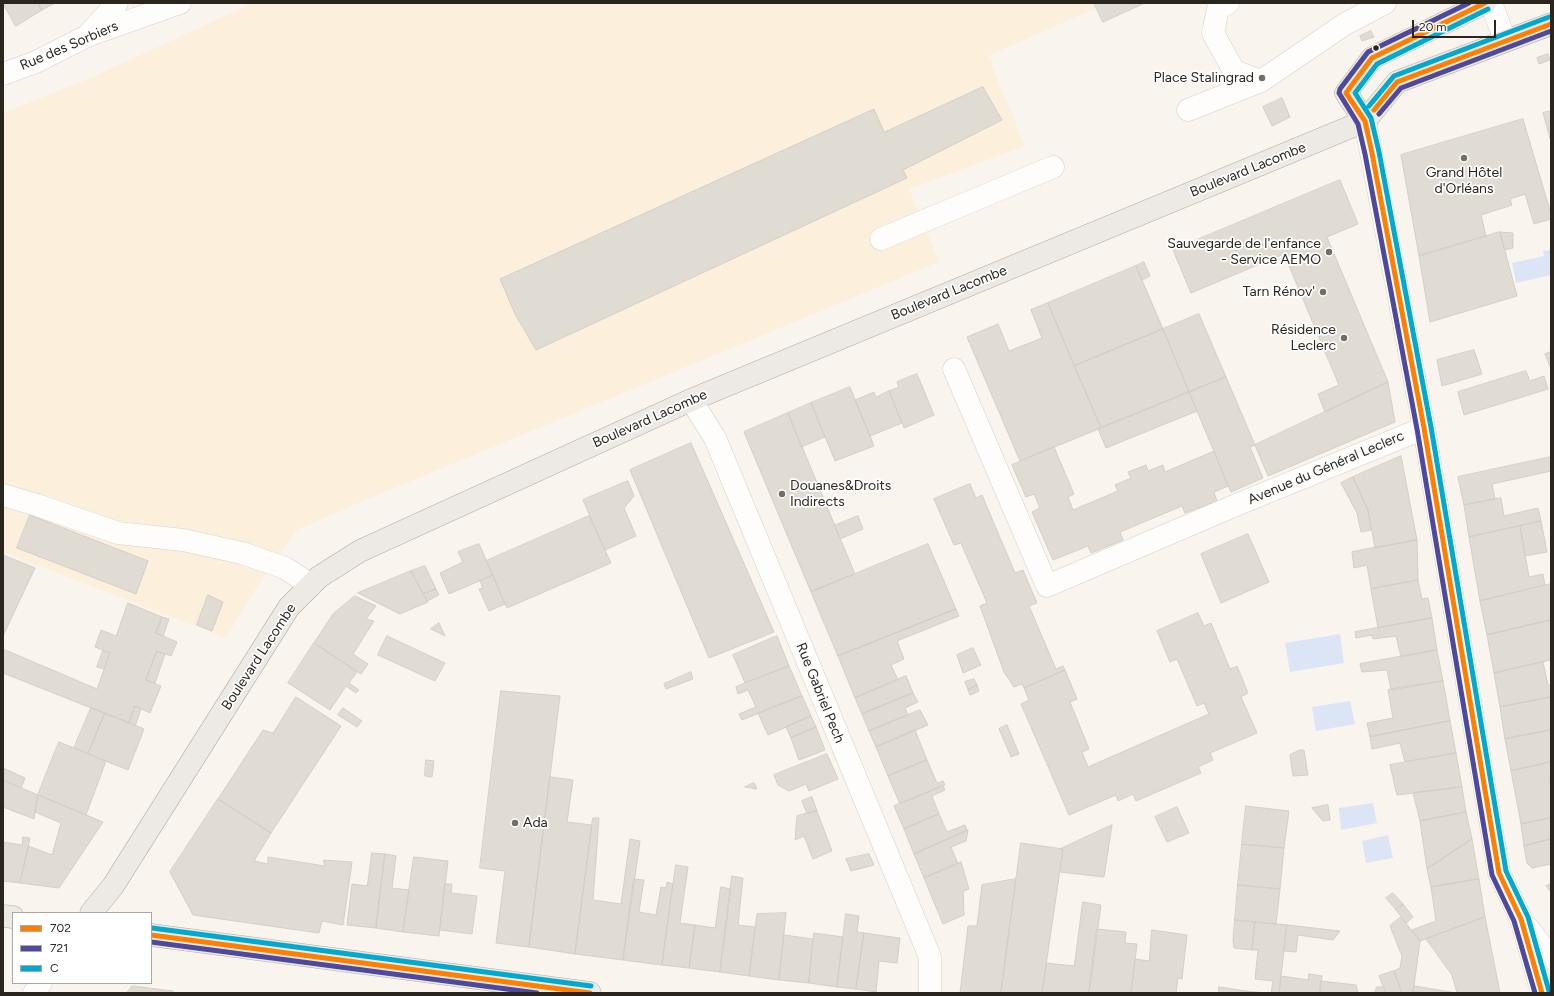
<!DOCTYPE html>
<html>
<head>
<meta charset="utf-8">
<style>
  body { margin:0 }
  #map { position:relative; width:1554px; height:996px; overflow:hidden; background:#f9f4ed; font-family:Figtree,sans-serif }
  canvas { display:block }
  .frame { position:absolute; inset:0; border:4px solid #2a251d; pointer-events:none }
  .legend { position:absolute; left:12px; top:912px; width:140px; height:72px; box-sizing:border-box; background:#fff; border:1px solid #aaa8a5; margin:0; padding:5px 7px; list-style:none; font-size:12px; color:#2a251d }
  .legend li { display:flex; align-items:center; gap:8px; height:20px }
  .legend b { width:20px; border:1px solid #aaa8a5 }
  .scale { position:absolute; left:1412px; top:20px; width:84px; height:18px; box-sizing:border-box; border:2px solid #2a251d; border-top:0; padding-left:5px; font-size:12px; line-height:14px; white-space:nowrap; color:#2a251d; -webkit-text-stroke:3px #fff; paint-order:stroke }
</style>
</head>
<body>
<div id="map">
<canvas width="1554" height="996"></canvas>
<div class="frame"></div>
<ul class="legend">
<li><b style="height:5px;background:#ff8000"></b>702</li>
<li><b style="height:5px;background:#4d499d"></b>721</li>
<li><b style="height:5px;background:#00a9ce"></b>C</li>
</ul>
<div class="scale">20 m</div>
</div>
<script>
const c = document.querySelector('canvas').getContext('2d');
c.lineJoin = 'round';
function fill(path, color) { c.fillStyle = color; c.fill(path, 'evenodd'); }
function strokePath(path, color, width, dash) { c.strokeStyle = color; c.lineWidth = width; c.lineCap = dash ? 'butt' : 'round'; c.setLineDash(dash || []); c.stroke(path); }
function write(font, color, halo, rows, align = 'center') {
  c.font = font + ' Figtree,sans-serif'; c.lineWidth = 3.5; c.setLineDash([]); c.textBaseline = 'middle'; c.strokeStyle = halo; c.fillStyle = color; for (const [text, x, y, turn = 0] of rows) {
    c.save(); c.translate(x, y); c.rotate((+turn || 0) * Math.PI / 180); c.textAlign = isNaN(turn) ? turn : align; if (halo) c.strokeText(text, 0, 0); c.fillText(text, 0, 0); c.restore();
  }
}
fill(new Path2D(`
  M253,3H1145L1103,22L1096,8L988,56L1025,146L909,189L939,262L363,501L297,530L258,585L226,638L3,552V113L86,80Z`), '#fcf0dd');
fill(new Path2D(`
  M1550,250L1551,254V275L1516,283L1512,263L1544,256L1543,251Z
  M1340,634L1344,663L1290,672L1285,643Z
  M1350,701L1355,724L1316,731L1312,707Z
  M1373,803L1377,823L1341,830L1339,808Z
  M1388,835L1393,858L1366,863L1362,841Z`), '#dce5f6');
const building = new Path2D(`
  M3,3H38L42,10L16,26Z
  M38,3H55L42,10Z
  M1094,3H1145L1103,22Z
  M1371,31L1374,37L1362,41L1360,36Z
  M1548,54L1550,60L1539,64L1537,58Z
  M983,87L1002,120L903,170L907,178L536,350L515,314L500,279L874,109L884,132Z
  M1282,98L1290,117L1272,126L1263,107Z
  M1551,111V142L1543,113Z
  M1523,119L1551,214V219L1534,224L1525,194L1510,199L1512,205L1481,215L1486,236L1419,256L1401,155Z
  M1340,180L1358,224L1327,237L1388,382L1325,412L1318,394L1339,385L1284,254L1191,293L1173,250Z
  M1500,232L1517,296L1430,322L1419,256Z
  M1500,232L1513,233V248L1505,250Z
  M1144,262L1150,276L1142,280L1136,266Z
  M1136,266L1163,329L1074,366L1048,303Z
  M1048,303L1101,428L1020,461L967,337L998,324L1009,351L1042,338L1031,310Z
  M1199,314L1226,377L1189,392L1163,329Z
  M1163,329L1189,392L1101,428L1074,366Z
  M1474,350L1482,374L1442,386L1437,360Z
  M1551,352V369L1545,354Z
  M1526,371L1530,381L1544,376L1548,389L1464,415L1458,392Z
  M917,374L934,415L904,428L889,391L899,387L897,382Z
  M1226,377L1255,445L1250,447L1263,478L1231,492L1189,392Z
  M1388,382L1395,422L1268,476L1255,445Z
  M850,387L874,446L835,461L811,403Z
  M889,391L902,423L870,436L855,400L874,392L876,397Z
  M1189,392L1197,411L1106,448L1098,429Z
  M811,403L825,437L801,447L788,413Z
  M788,413L855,574L811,592L744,432Z
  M691,443L774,632L709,658L630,470Z
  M1054,447L1074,494L1068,497L1073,510L1118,491L1115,485L1131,478L1128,472L1146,465L1148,471L1163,465L1165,472L1214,451L1228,486L1214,492L1217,501L1185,513L1182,506L1120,532L1123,540L1091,553L1088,546L1053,560L1032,512L1040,508L1034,494L1026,497L1012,465Z
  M1401,456L1417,540L1375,548L1368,510L1353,477Z
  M1551,457V471L1492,484L1495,499L1464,505L1458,477Z
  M1353,477L1368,510L1371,530L1361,532L1357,513L1341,483Z
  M628,481L634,496L624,508L636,536L605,550L583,500Z
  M970,484L976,498L982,495L1015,573L1023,570L1037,603L1029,606L1056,669L1063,666L1065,670L1024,688L1022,684L1014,687L1004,672L980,606L987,603L961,543L954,545L934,499Z
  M1501,498L1504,516L1538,508L1541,521L1469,537L1464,505Z
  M30,515L148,561L136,594L17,548Z
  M589,516L611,563L507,608L486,561Z
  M858,516L863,529L840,539L834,526Z
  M1541,521L1547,552L1525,556L1520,526Z
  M1520,526L1529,577L1543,574L1545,585L1480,601L1469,537Z
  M1248,534L1269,582L1221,603L1201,554Z
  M1417,540L1418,580L1371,589L1367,565L1354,568L1352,552Z
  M479,544L493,575L449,594L440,573L463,562L458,552Z
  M928,544L956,609L838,656L811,592Z
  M3,555L35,568L3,636Z
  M425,566L436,589L423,594L411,571Z
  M411,571L428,602L400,614L358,593Z
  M493,575L505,604L489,611L479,589L483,588L480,581Z
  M1418,580L1422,599L1428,598L1432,618L1378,628L1371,589Z
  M1551,584V620L1487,635L1480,601Z
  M436,589L439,595L427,601L423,594Z
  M208,595L223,602L212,631L197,625Z
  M355,596L376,606L366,619L374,621L353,654L368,664L361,674L314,643L333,614Z
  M128,603L162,617L156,633L177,642L171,656L157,651L146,680L161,686L150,713L135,706L129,723L3,673V649L97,689L110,653L95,647L101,630L116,636Z
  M956,609L959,616L897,641L904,659L891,665L898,680L855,698L838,656Z
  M1198,613L1204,626L1211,623L1230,669L1237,666L1248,693L1241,697L1257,733L1210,753L1213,760L1198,767L1201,773L1136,801L1133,794L1118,801L1116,795L1069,815L1021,704L1029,700L1024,688L1065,670L1077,699L1070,702L1089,749L1082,752L1088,767L1209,714L1204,703L1197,706L1177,659L1170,662L1157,631Z
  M162,617L169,619L163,636L156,633Z
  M1432,618L1437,650L1401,657L1396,636L1373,639L1372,635L1356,638L1355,632Z
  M1551,620V660L1494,673L1487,635Z
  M439,623L445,636L431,629Z
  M387,636L445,663L435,681L378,655Z
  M777,636L789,666L745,683L733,655Z
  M314,643L357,672L349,683L359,690L356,693L346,686L330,710L288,683Z
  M973,648L981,665L963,673L957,655Z
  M1437,650L1443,681L1391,690L1387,670L1362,672L1360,664Z
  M103,651L110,653L104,669L97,667Z
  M157,651L165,654L155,683L146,680Z
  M1543,662L1548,685H1551V697L1500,707L1494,673Z
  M789,666L802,696L742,720L739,714L756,707L748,690L738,694L736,687Z
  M691,672L693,679L666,689L664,684Z
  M906,676L913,693L862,714L855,698Z
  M974,679L977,685L968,690L965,682Z
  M1443,681L1450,721L1370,737L1367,723L1393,718L1388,690Z
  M977,685L979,691L970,695L968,690Z
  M501,691L560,696L529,947L496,943L505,871L480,868Z
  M913,693L918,702L905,708L908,715L869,731L862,714Z
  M802,696L811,716L768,735L758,713Z
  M296,697L341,726L271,833L218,799L263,730L273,733Z
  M1551,697V730L1505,739L1500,707Z
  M135,706L141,709L135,726L129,723Z
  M91,708L105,713L88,754L74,748Z
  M343,708L362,721L357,727L338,715Z
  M920,710L928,725L876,747L869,731Z
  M105,713L144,729L128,770L88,754Z
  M811,716L816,727L791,738L786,727Z
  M1450,721L1456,753L1405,762L1400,743L1372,749L1370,737Z
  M1007,725L1019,754L1011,757L999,729Z
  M816,727L825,750L799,760L791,738Z
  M915,730L927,760L888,776L876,747Z
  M1551,730V762L1511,771L1505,739Z
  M59,742L106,761L86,815L38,795Z
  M1300,750H1304L1308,775L1293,776L1290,755Z
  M1456,753L1462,787L1397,795L1390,765Z
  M827,754L838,779L809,791L806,784L789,791L778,785L774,775Z
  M426,760L434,761L432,777L425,776Z
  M927,760L937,783L943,781L945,785L900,804L888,776Z
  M1551,762V778H1549L1551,791V818L1521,824L1511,771Z
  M3,768L25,778L21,788L3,780Z
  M550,777L573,780L567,822L592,825L575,954L529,947Z
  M3,780L38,795L34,819L3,807Z
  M754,783L757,789L745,787Z
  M943,786L945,790L932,796L939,814L904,829L894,806Z
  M1462,787L1466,812L1420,821L1413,793Z
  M38,795L103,822L59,888L20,883L28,846L52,855L61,823L35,812Z
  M812,797L817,811L807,814L802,801Z
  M218,799L271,833L254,861L268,864V857L325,866L323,860L352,862L343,925L322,921L319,933L193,915L170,872Z
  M1328,805L1330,820L1323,821L1312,808Z
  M1246,806L1289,811L1284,848L1242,844Z
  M1177,807L1189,833L1167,842L1155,817Z
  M817,811L832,851L813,859L804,836L795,840L797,816Z
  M1466,812L1472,839L1427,869L1420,821Z
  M939,814L947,832L965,825L967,831L914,854L904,829Z
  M593,818H599L593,900L621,904L630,839L640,841L623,960L575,954Z
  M1551,818V839L1524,846L1521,824Z
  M1112,825L1104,877L1060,872L1063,849H1060Z
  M968,830L966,841L951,847L958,864L924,878L914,854Z
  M23,837L30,838L20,883L3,881V842L22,845Z
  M1472,839L1479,879L1431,887L1427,869Z
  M1551,839V864L1532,868L1527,863L1524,846Z
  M1021,843L1063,849L1042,993H1001Z
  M1242,844L1284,848L1280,889L1238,885Z
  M372,853L385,854L376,928L347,925L352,884L367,886Z
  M385,854L396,856L392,888L409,890L403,932L376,928Z
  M869,854L874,865L851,871L846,859Z
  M414,857L448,861L439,936L403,932Z
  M961,862L969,889L963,891L964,915L943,924L924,878Z
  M676,865L688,867L680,923L695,925L689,968L662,965Z
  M732,876L743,878L738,925L755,927L749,976L720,972Z
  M634,879L644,880L639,912L656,915L661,887L666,888L667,882L673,884L662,965L623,960Z
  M1016,879L1001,993H960L968,926H977L982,885Z
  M1479,879L1485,917L1420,941L1412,930L1436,921L1431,887Z
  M445,884H452L451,893L477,896L472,934L440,930Z
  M1551,884V892L1546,886Z
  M1238,885L1280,889L1276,924L1235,920Z
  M721,887L731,889L720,972L689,968L695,925L715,928Z
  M1393,893L1403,904L1396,910L1386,898Z
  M1083,902L1101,905L1089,993H1042L1046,963L1074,966Z
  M1403,904L1413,917L1406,923L1396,910Z
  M786,913L779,980L749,976L757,914Z
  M846,914L859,916L857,932L864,933L856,989L837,987Z
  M1401,917L1420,941L1413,993H1402L1394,971L1400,968L1402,956L1390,926Z
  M1485,917L1500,993H1457L1452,975L1426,939Z
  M1235,920L1255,922L1252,950L1234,948L1233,940Z
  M1255,922L1287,925L1279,993H1271L1273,981L1255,979L1258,950H1252V949Z
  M1287,925L1340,931L1333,940L1298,935L1296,952L1284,951Z
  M1097,929L1126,932L1125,943L1137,944L1131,993H1089Z
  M1152,930L1187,935L1182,979L1178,978L1176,993H1131L1135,959L1149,961Z
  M814,933L843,937L837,987L809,983Z
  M864,933L900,938L897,963L879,961L876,992L856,989Z
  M784,935L813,939L809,983L779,980Z
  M1394,971L1402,993H1386L1379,976Z
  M1309,974L1322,976L1320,993H1279L1281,976L1308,980Z
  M1321,981L1356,985L1358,993H1320Z
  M132,986L173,991V993H127Z
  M1414,986L1457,993H1413Z
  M1219,987L1246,991V993H1219Z
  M1377,987H1384L1386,993H1375Z
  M1246,991L1265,993H1246Z`);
fill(building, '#e0dbd3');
strokePath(building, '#d3cfc8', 1);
const minor = new Path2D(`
  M1228,3L1218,9L1213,33L1234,71L1261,81L1345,24L1385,3
  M1491,3L1505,40
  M88,35L117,3
  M3,74L36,62L87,36L180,3
  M1188,110L1261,81
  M1365,121L1424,428L1499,873L1521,919L1542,993
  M881,239L1053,167
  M954,369L1047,586L1229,508L1424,428
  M691,400L715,438L930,957V993
  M3,495L37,505L118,533L183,540L242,553L285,568L311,585
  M1528,928L1551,958
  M34,993L41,983`);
const major = new Path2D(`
  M1365,121L1346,93L1372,58L1485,3
  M91,913L113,886L289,607L319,577L360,551L691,400L1365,121L1397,82L1551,24
  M3,916L13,917
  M151,935L590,993`);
strokePath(minor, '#d5d0c9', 23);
strokePath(major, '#b4aca1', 23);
strokePath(minor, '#fefdfc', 22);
strokePath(major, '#ede9e4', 22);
strokePath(new Path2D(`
  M1485,3L1372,58L1346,93L1365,121L1372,153L1424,428L1499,873L1521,919L1542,993
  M1374,110L1397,82L1551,24
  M151,935L590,993`), '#ff8000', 5);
strokePath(new Path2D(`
  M1469,3L1368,52L1340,89L1339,93L1358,124L1365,154L1417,429L1492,875L1514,921L1535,993
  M1379,114L1401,88L1551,31
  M151,942L537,993`), '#4d499d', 5);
strokePath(new Path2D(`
  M1488,9L1377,64L1355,93L1371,118L1379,152L1431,427L1506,871L1528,917L1549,991
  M1369,106L1394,76L1549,17
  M152,928L591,986`), '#00a9ce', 5);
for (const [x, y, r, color] of [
  [1376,48,3.5,"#2a251d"],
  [1262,78,4,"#726d66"],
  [1464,158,4,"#726d66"],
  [1329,252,4,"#726d66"],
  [1323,292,4,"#726d66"],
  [1344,338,4,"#726d66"],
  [782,494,4,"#726d66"],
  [515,823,4,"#726d66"]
]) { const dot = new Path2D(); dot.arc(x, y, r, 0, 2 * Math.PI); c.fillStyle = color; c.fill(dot); strokePath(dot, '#fff', 1.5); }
write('14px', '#2a251d', '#fff', [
  ["Rue des Sorbiers",69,46,-23],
  ["Boulevard Lacombe",1248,170,-22],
  ["Boulevard Lacombe",949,293,-22],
  ["Boulevard Lacombe",650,419,-24],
  ["Avenue du Général Leclerc",1326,468,-23],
  ["Boulevard Lacombe",259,657,-57],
  ["Rue Gabriel Pech",820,693,68]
]);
write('14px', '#2a251d', '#fff', [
  ["Place Stalingrad",1254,78],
  ["Grand Hôtel",1464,173,"center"],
  ["d'Orléans",1464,189,"center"],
  ["Sauvegarde de l'enfance",1321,244],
  ["- Service AEMO",1321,260],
  ["Tarn Rénov'",1315,292],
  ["Résidence",1336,330],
  ["Leclerc",1336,346],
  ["Douanes&Droits",790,486,"left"],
  ["Indirects",790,502,"left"],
  ["Ada",523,823,"left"]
], 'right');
</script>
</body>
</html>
